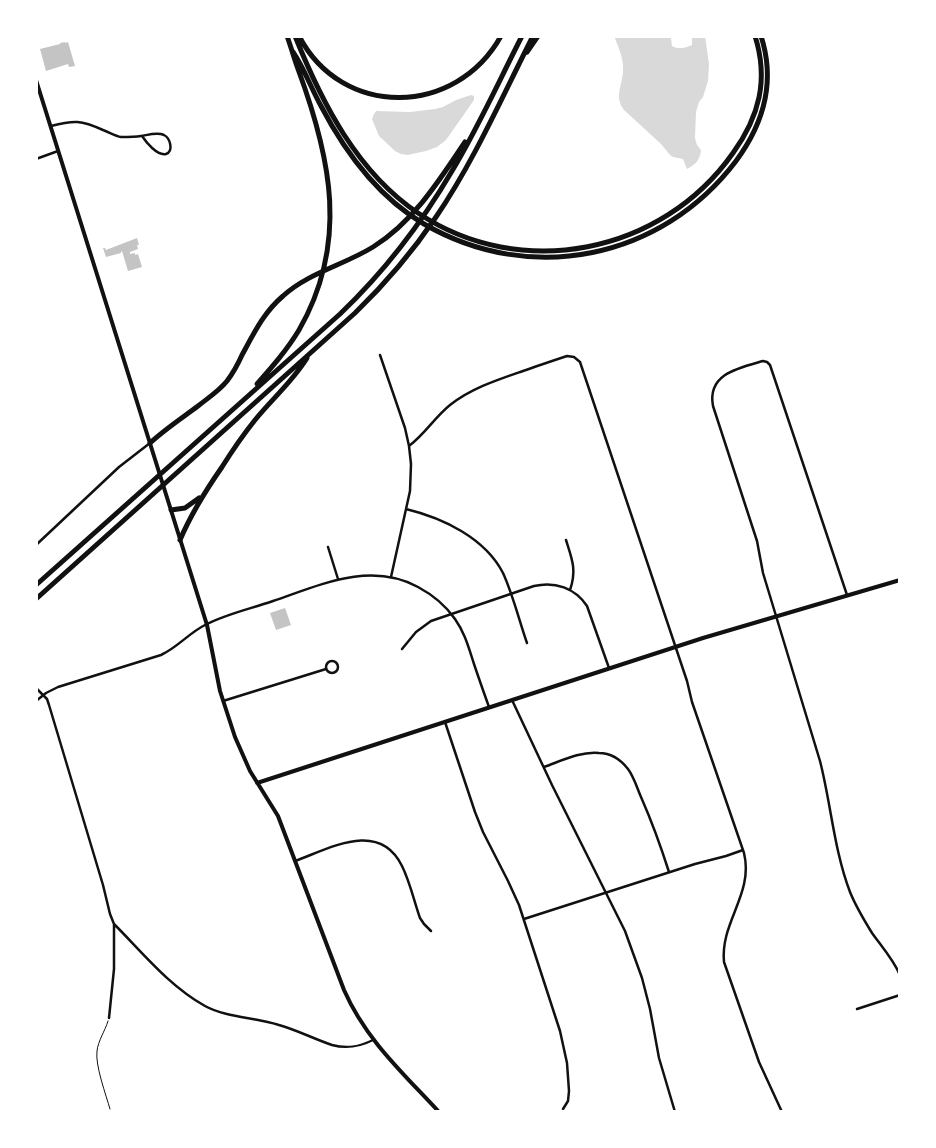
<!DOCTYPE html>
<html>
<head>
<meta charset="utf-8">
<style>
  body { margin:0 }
  #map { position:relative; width:936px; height:1148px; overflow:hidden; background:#fff; font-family:Spectral,serif }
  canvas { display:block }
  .frame { position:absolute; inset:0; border:38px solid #fff; pointer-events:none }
</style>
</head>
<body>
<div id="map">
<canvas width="936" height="1148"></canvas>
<div class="frame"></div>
</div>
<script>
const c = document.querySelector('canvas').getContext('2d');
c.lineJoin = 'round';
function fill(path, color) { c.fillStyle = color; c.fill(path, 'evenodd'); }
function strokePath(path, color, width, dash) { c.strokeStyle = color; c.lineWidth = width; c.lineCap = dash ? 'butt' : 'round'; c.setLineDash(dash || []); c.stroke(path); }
fill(new Path2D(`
  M614,36H672L671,39L672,46C679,50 685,48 692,45V36H705L709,64L708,81L703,97L699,102L696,112L695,138L697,145L701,150C700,160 696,164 687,169L683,159L673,157L670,155L661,144L624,110C613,95 624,84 623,67C623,57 618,46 614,36Z
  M471,95L474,96V100L446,140L437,147L426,151L412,154L408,155L401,154L395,151L379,136L372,119L374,114L376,111L410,112L435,109L443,107L456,100Z`), '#d9d9d9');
fill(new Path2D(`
  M65,42V43L68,42L75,66L69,67L68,64L46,71L40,49L60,44V43Z
  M137,238L139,245H137L138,249L130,252V254L135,253V255L138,254L142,267L128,271L122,251L121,252V253L106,257L103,248H105L106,250Z
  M285,608L291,625L276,630L270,613Z`), '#c4c4c4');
strokePath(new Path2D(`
  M108,1021C105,1031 98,1041 97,1051C95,1065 106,1095 110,1109`), '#111', 1);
strokePath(new Path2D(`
  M51,126C74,120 81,120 103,130C109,132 115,136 121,137C127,137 135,137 141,136C148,135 157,132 164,135C170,138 174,151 166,154C157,156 146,142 142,136
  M36,159L58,151
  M380,355L405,428L409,446L411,464L410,491L391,577
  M409,446C425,434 435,417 450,405C472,388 497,380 523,371C537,366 552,361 567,356L574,357L580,362L687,681L692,702L744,853C754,894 720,922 724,962L759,1062L782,1112
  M406,509C443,518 485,538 503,573C513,595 519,620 527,643
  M566,540C572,559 577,570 570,590
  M36,545L119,467L150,443
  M328,547L338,579
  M847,595L770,365L767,362L763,361C738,368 707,374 713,406L757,541L763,573L820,761C831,804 834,850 850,892C856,907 864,920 872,933C882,947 893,959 900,975
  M402,649L416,632L431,621L534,586C555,581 575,588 587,606L609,668
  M326 667a6 6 0 1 1 12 0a6 6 0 1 1-12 0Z
  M36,688L47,699L49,705L103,885L110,914L114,924C142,952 169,986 205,1006C227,1018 255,1017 279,1025C297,1030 314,1039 332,1045C347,1049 359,1047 373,1040
  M512,700L552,785L625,931L642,978L650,1009L659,1058L675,1112
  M36,701L46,693L58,687L161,655C178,647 189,633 205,625C226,614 250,609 273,601C320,585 370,561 418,587C433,595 446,606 455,619C465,633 469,649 474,664C479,679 484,693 489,707
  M223,701L326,669
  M445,722L475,812L483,832L508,881L519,905L560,1031L567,1063L569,1091L568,1101L563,1109
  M544,767C561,761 581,751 599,753C611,753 621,760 628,769C634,777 637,788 641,797C652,822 661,847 669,872
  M295,861C329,849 379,819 402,866C410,882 414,901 420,918L424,924L431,931
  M524,919L695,864L726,856L743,850
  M857,1009L900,995
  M109,1018L114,969V924`), '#111', 2.5);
strokePath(new Path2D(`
  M36,80L207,625L220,691L235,737L250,771L278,816L344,990C366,1040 403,1073 439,1112
  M257,783L703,638L900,580`), '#111', 4);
strokePath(new Path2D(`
  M295,36C322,103 357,172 418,213C521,282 662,254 733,153C759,117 769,80 755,36
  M299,36C342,119 456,117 501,36
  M293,52C304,68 311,88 321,106C345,152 378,197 424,224C531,286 662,259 736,161C764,123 776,82 761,36
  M527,52L538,36
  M257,384C272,367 287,350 299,330C349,243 331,158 298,69C294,58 291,47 287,36
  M150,443C165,429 182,418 198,406C208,398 219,391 227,381C233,373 238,364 242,355C254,333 264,312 283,296C308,273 344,265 373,247C413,222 439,181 465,142
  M171,510L185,508L199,498
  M180,540C191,514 206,490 222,467C232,451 243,435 255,420C272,399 293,381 307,358
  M36,585L340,314C384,272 421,224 452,171C478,128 499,81 522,36
  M36,599L355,313C385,284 413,251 436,217C474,161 502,97 533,36`), '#111', 5);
</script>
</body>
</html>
